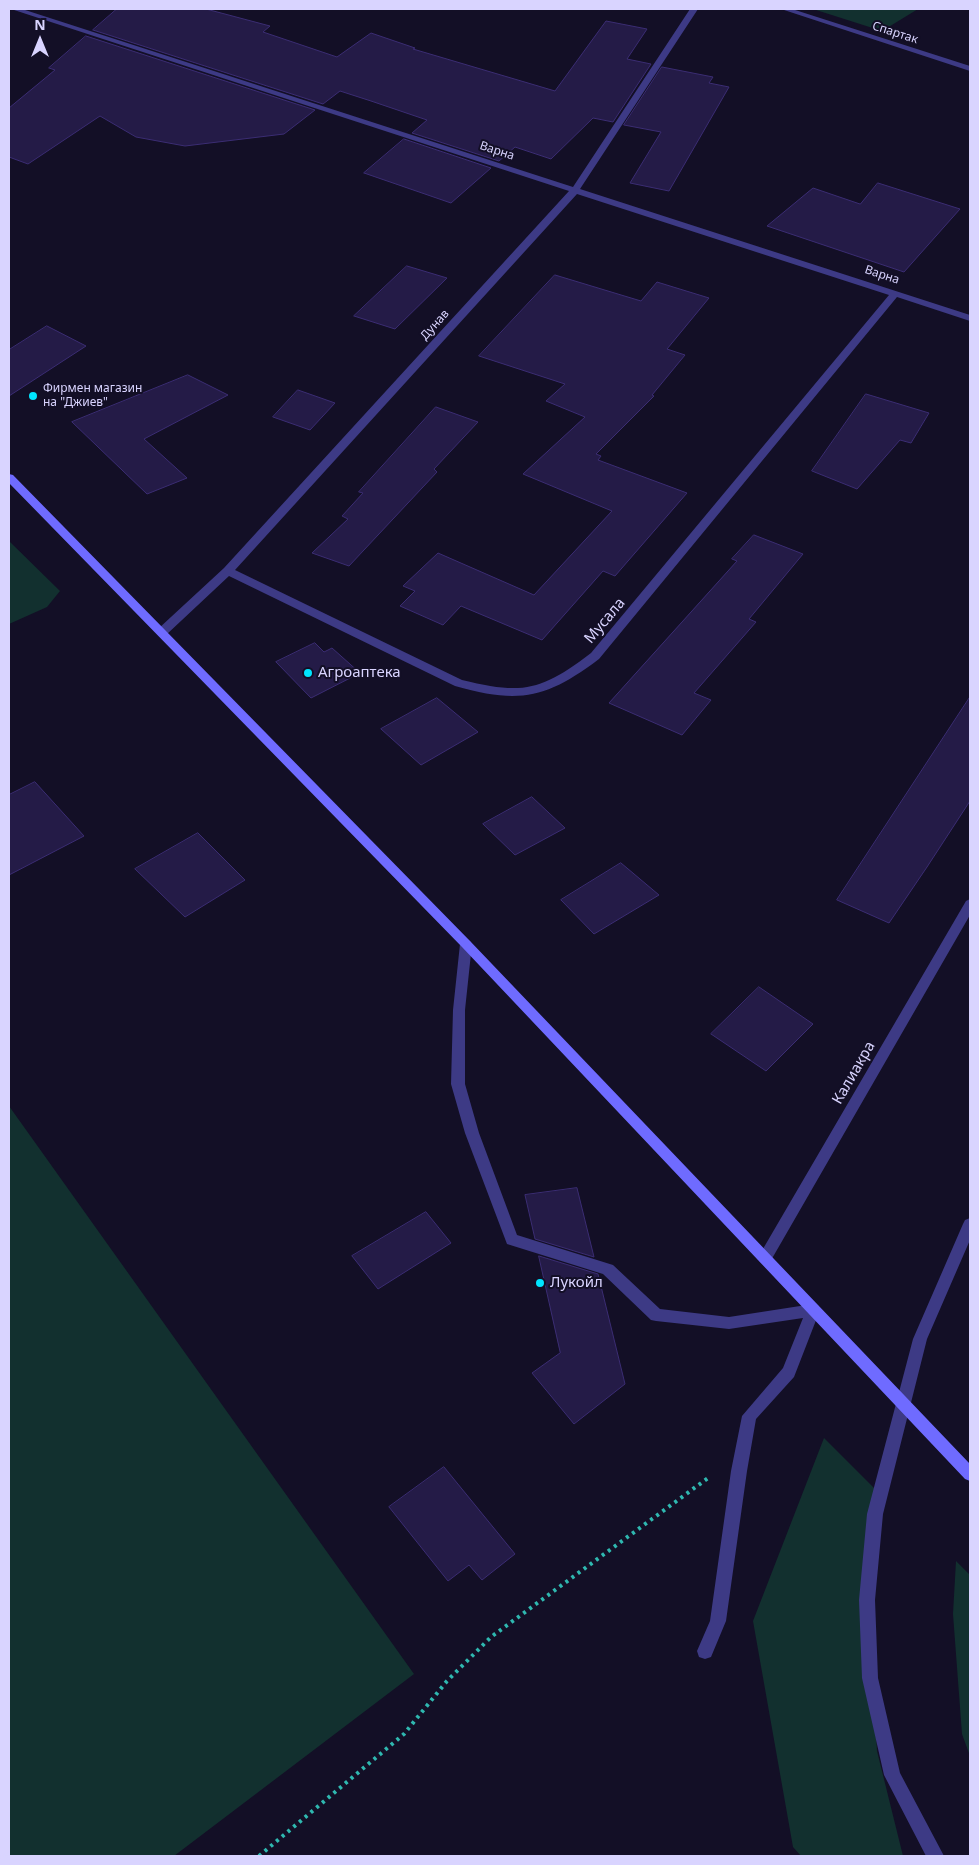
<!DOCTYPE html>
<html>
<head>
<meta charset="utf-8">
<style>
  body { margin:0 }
  #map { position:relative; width:979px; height:1865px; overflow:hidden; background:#130f26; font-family:"Noto Sans",sans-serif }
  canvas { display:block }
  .frame { position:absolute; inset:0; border:10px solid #d9d4ff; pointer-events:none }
  .north { position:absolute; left:15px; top:15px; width:50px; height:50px; -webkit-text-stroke:4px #130f26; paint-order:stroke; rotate:0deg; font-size:14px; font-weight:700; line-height:20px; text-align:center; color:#d9d4ff }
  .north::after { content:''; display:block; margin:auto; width:18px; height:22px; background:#d9d4ff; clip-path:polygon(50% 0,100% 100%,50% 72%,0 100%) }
</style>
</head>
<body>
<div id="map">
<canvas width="979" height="1865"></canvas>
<div class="frame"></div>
<div class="north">N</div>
</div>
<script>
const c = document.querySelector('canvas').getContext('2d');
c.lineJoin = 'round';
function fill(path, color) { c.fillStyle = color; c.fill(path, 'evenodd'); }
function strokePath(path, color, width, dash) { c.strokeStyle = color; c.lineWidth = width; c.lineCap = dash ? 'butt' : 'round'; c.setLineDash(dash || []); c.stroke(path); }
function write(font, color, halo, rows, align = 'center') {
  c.font = font + ' "Noto Sans",sans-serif'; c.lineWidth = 4; c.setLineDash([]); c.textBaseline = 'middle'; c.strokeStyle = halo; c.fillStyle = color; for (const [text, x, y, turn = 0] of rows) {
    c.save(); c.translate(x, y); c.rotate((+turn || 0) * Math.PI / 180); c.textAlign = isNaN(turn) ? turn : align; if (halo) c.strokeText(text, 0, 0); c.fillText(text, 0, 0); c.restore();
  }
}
fill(new Path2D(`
  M813,9H918L882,31Z
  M9,541L60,591L47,607L9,624Z
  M9,1106L414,1674L174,1856H9Z
  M824,1438L884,1498L869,1614L877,1751L903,1856H801L793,1847L753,1621Z
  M956,1561L970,1575V1756L962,1734L953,1614Z`), '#12302f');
const building = new Path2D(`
  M117,9H206L270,26L263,32L337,57L371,33L415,48L413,49L555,91L606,21L647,29L627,59L651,64L613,122L593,118L551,159L515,147L499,161L412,133L427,120L371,101L340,91L323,104L93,30Z
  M86,36L315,110L284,134L185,146L136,137L100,116L28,164L9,157V108L55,70L49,68Z
  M662,67L713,77L709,83L729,87L669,191L630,183L661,132L624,125Z
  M404,139L491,168L451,203L364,173Z
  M878,183L960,209L904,272L767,226L813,188L860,204Z
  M407,266L447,278L395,329L354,316Z
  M555,275L641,301L657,282L709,298L667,349L685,355L652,395L654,396L596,454L601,456L598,460L687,493L615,576L603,571L542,640L461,606L443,625L400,606L415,591L403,586L438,553L534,595L612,511L523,474L585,417L546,401L565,384L479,356Z
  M47,326L86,346L9,396V350Z
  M188,375L228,395L144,439L187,478L147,494L72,422Z
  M298,390L335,403L310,430L273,417Z
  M866,394L929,413L911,443L900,440L857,489L812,471Z
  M436,407L478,422L434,469L437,472L349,566L312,553L348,519L342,516L363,493L359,492Z
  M754,535L803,554L749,619L756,622L694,693L711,700L682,735L609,703L737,561L732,559Z
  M315,643L324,652L332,648L360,673L311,698L276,662Z
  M970,697V801L927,867L889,923L837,900Z
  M437,698L478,732L421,765L381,729Z
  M35,782L84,836L9,875V795Z
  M532,797L565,828L515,855L483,824Z
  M198,833L245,880L185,917L135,869Z
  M621,863L659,895L594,934L561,900Z
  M759,987L813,1024L766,1071L711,1034Z
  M577,1188L594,1257L535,1239L525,1195Z
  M426,1212L451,1243L378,1289L352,1256Z
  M539,1256L598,1274L625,1384L574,1424L532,1373L560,1353Z
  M444,1467L515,1554L482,1580L469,1565L448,1581L389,1507Z`);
fill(building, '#241b47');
strokePath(building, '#3b2d73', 1);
strokePath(new Path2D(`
  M259,1856L404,1734L447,1681L491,1637L708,1478`), '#2fb8b0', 4, [3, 4.5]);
fill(new Path2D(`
  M466,939L470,941L472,944L465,1010V1084L479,1133L517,1235L613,1265L660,1309L729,1317L813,1304L818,1305L820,1310L794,1377L756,1419L747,1471L726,1621L711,1657L705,1659L699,1657L697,1651L710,1621L731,1471L742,1416L783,1368L803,1318L729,1329L656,1321L651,1320L603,1274L507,1244L465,1133L451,1084L453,1010L460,944L462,941Z`), '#3d3a85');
fill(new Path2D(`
  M11,9H22L573,187L690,9H698L580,189L970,315V321L897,297L599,659C546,699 519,704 455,686L229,576L166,635H158L156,632L158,629L224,568L569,191ZM577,194L889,295L591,653C541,691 523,695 462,680L235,570Z
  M781,9H792L970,66V71Z
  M970,899V915L770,1262L765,1264L760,1262L758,1258L760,1254L966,901Z`), '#3d3a85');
fill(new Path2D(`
  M970,1218V1240L927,1339L883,1514L875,1600L878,1678L900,1773L944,1856H926L884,1775L862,1678L859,1600L867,1514L913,1339L963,1224L965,1220Z`), '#3d3a85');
fill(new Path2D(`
  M9,474L13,475L470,941L970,1464V1481L965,1479L462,947L9,483Z`), '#6f6bff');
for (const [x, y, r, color] of [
  [33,396,5,"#00e5ff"],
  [308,673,5,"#00e5ff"],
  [540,1283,5,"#00e5ff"]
]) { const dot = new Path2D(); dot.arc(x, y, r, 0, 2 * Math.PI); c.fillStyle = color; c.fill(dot); strokePath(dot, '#130f26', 2); }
write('12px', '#d9d4ff', '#130f26', [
  ["Спартак",895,33,18],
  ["Варна",497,151,18],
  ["Варна",882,275,18],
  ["Дунав",435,325,-48]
]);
write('12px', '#d9d4ff', '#130f26', [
  ["Фирмен магазин",43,389],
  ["на \"Джиев\"",43,403]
], 'left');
write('15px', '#d9d4ff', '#130f26', [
  ["Мусала",605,621,-50],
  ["Калиакра",854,1073,-60]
]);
write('15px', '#d9d4ff', '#130f26', [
  ["Агроаптека",318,673],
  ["Лукойл",550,1283]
], 'left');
</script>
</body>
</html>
